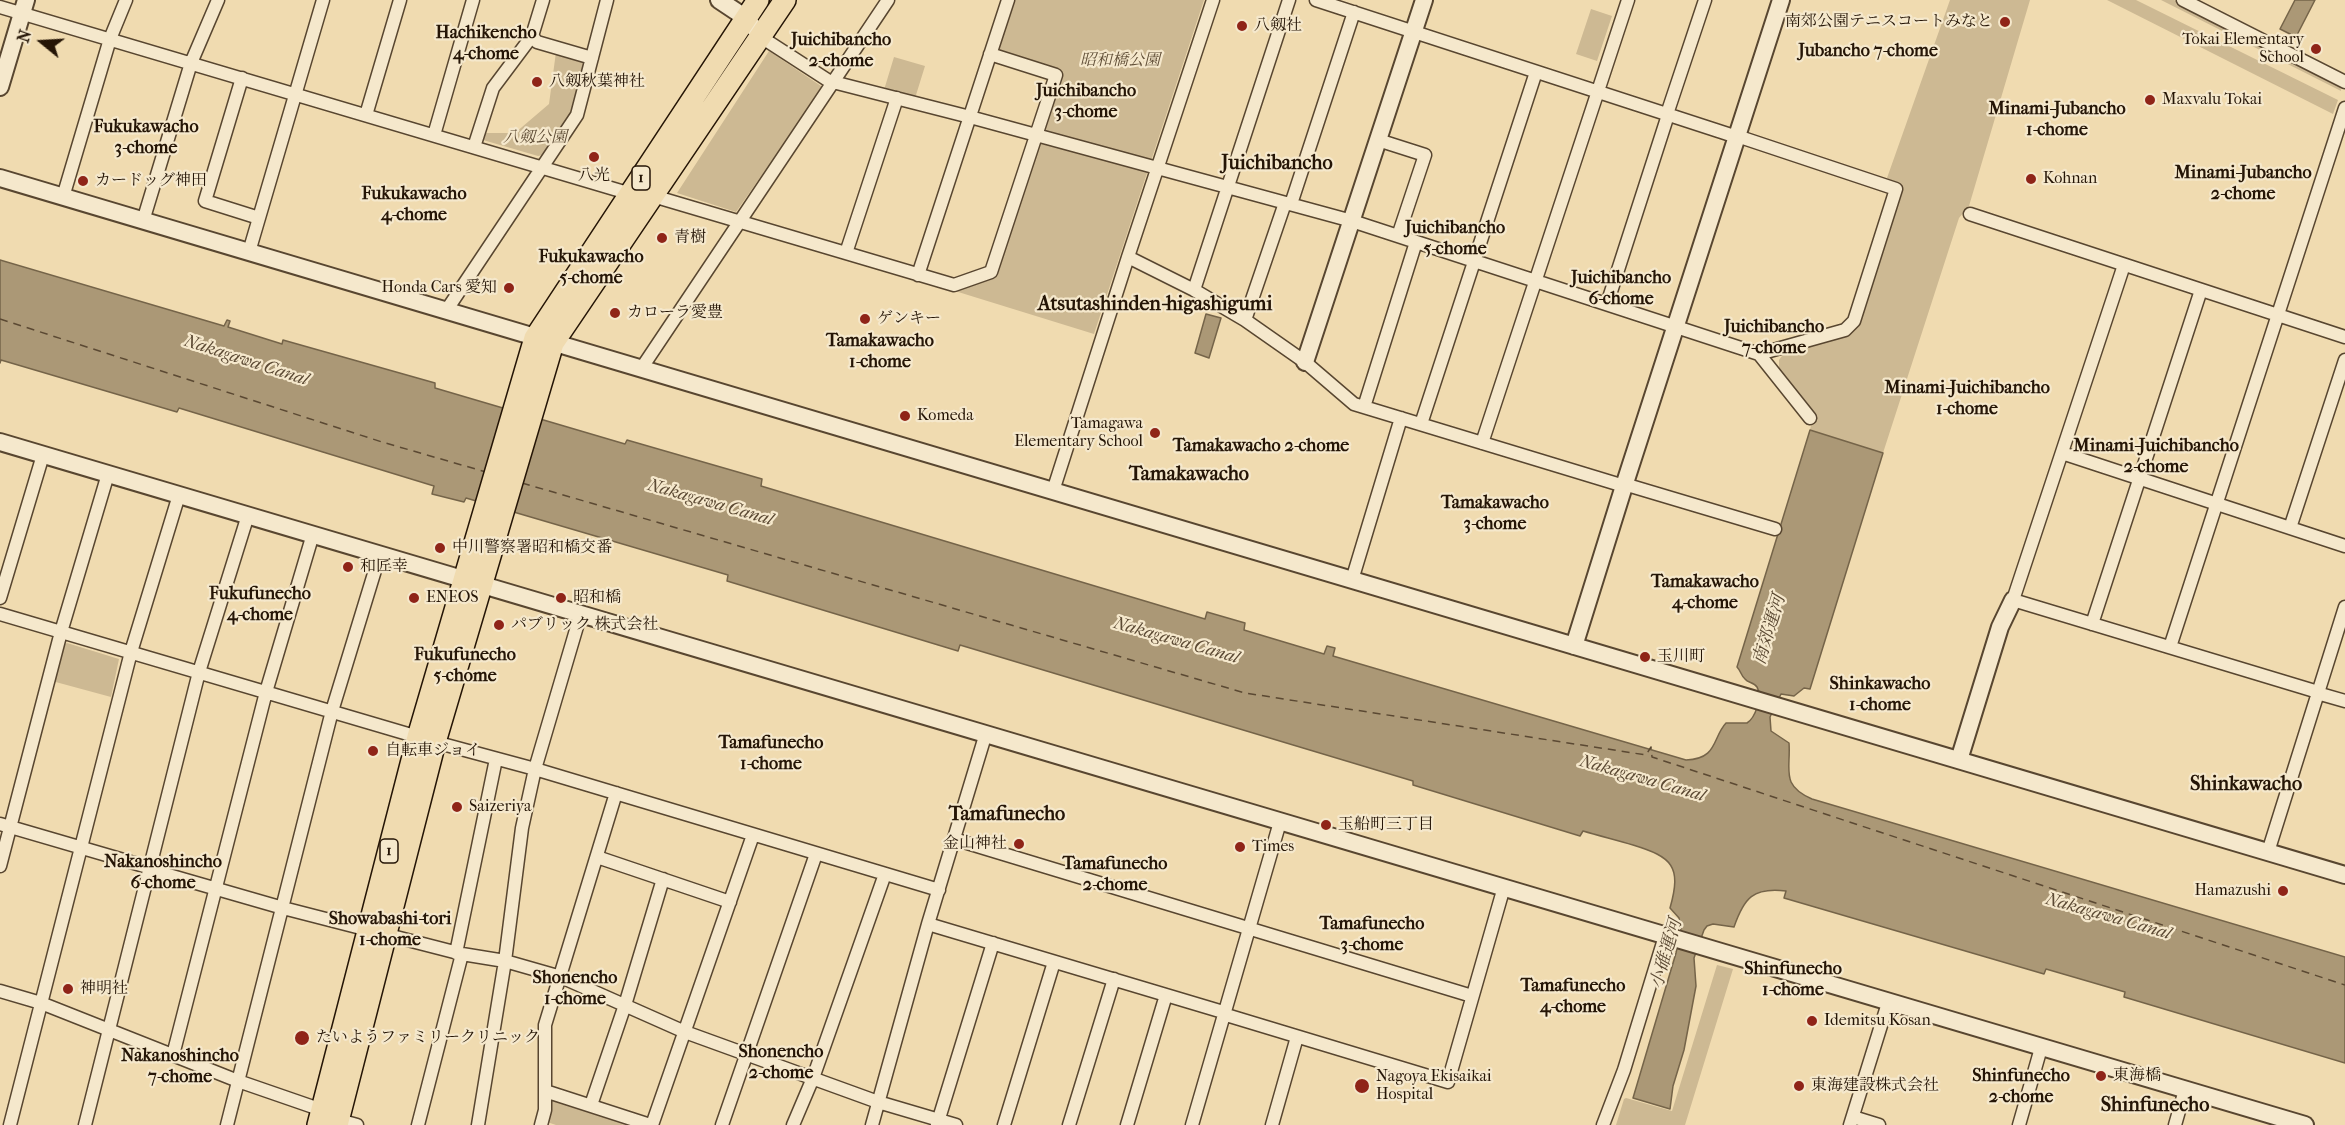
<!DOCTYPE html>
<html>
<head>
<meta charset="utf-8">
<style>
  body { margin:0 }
  #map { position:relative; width:2345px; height:1125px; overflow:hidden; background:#f0dbb0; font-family:"IM FELL French Canon",serif }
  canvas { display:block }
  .north { position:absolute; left:12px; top:12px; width:60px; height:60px; -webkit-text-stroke:4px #f5e8cc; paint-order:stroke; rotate:288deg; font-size:16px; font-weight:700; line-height:24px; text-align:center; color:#251506 }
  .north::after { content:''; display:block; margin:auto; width:21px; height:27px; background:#251506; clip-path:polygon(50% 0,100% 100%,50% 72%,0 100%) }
</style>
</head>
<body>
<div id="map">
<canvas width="2345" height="1125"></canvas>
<div class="north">N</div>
</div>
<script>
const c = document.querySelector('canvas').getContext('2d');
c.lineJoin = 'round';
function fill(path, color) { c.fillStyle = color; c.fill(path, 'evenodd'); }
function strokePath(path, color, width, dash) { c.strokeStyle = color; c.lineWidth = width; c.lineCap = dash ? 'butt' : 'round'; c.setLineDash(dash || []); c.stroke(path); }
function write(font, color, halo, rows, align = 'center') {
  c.font = font + ' "IM FELL French Canon","Noto Serif JP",serif'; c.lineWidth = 4.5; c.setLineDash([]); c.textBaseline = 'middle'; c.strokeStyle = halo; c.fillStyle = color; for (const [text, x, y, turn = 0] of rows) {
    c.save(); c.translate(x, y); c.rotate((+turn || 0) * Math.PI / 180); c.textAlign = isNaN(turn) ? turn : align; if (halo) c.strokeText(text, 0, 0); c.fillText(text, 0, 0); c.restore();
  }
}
fill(new Path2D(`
  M1014,0H1204L1094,334L955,291L995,277L1061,73L1001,53L999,48Z
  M1950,0H2030L1969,206L1959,218L1883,453L1810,430L1814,412L1779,371V360L1785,352L1846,334L1853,331L1858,322L1902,187L1887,178Z
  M2107,0H2136L2338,100L2333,114Z
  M2161,0H2174L2340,83L2341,91Z
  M1591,9L1612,16L1597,61L1576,54Z
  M769,51L821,86L822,89L736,212L677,193Z
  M556,52L585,60L572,110L543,155L538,156L483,140L481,138L483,133H515L549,104Z
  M894,57L925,66L916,95L912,98L884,90Z
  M67,643L119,659L111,697L52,681L62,646Z
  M1717,965L1733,969L1685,1125H1616L1624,1099L1626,1098L1672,1111Z
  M555,1098L637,1125H556L547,1122L551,1100Z`), '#cdb993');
const water = new Path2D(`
  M2295,0H2315L2296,37L2280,29Z
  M0,260L224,326L227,320L230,321L228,327L282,344L283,340L435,383V388L625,444L627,440L762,479L761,486L1205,619L1207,612L1245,623L1244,630L1324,654L1327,646L1335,648L1333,656L1686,760C1718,759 1712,738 1726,723H1747C1755,718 1763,697 1757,687C1754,682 1748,683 1745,679C1741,676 1741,671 1737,667L1810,430L1883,453L1810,689L1804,688L1794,696L1781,694L1770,717L1771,731L1789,743C1791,770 1780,785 1812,799L2345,957V1063L2124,997L2125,992L2046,969L2044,974L1784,898L1786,891C1753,887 1744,898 1734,927L1713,924L1707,926L1704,930L1694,958L1696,986L1684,1050L1673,1086L1670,1109L1633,1098L1676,953L1681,928L1679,918L1670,908C1682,866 1672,857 1633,845C1616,840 1600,836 1583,831L1580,836L1413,785V781L960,645L958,651L727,581L728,575L466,498L464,502L432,494L434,486L179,408L177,412L1,360L0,363Z
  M1206,314L1221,318L1209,358L1195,353Z`);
fill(water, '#ab9876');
strokePath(water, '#756449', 1.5);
strokePath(new Path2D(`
  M0,319L382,442L486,472
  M522,483L1245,693L1646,755L1651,747L1652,757L2345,985`), '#5b4933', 1.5, [8, 6]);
const minor = new Path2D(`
  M1316,0L1737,137
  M2183,0L2345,82
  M0,7L631,194
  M532,36L537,42L592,58
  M761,37L829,81L970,117L1352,221L1759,354L1845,330L1854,321L1896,189L1737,136
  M242,78L205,201L259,218
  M1667,114L1705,0
  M366,115L400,0
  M434,135L473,0
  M1378,140L1425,155L1398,236
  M474,147L493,88L532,36L543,0
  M653,196L954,285L991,272L1056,75L990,54
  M63,197L110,39L126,0
  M1291,204L1354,12
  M1970,214L2345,337
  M143,221L191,63L218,0
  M249,252L323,0
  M846,253L897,98
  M1128,257L1194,290L1245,320L1305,362L1354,404L1624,486
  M2124,265L2013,600L2318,692
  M918,275L1008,0
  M1194,290L1289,0
  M1607,304L1668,115
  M446,311L577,115L607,0
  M1245,320L1285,203
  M1759,354L1810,418
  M641,369L888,0
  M1364,407L1416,242
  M1421,424L1536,72
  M1482,443L1628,0
  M2062,453L2345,546
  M1624,484L1775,529
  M1053,491L1128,257L1213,0
  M2290,528L2345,360
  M1352,580L1401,418
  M0,598L43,455
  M0,614L418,737
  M2092,624L2201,290
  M2170,647L2345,108
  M2317,693L2345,701
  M435,742L535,769L939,890
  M0,824L151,868
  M954,839L1472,996
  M2268,852L2345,607
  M597,857L730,902
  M0,866L61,632L108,474
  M151,870L283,908L462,954L505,961L561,977L685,1032L878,1102L956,1125
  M928,924L1223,1012
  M456,953L496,759
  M0,991L41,1003L238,1081L322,1110L339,1120L357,1125
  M1223,1014L1448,1082L1504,887
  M173,1055L266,692L313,534
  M545,1091L650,1125
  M591,1105L625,1005L663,879
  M1853,1117L1879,1125
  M10,1125L131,652L179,495
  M85,1125L199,672L248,515
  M227,1125L332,711L380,554
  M418,1125L462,954
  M478,1125L505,961L522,828L535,769L581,613
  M541,1125L545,1110V1025L616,793
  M652,1125L753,835
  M722,1125L816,854
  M793,1125L813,1078L885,874
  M872,1125L928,924L986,733
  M937,1125L993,943
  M1004,1125L1054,962
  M1069,1125L1114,979
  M1127,1125L1166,995
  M1192,1125L1280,822
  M1272,1125L1297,1037
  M1603,1125L1624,1070L1665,936
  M1850,1125L1888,1003
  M2019,1125L2041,1048
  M2175,1125L2185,1090`);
const tertiary = new Path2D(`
  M719,0L746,18L753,27
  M0,87L26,0
  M0,178L2345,875
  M1305,362L1424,0
  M0,442L2305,1125
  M1574,646L1624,486L1781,0
  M1959,760L2000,627L2013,600`);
const trunk = new Path2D(`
  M318,1125L418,737L535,338L758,0
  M337,1125L435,742L553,343L785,0`);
strokePath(minor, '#584630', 15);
strokePath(tertiary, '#584630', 20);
strokePath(trunk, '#251506', 24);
strokePath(minor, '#f5e8cc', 12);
strokePath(tertiary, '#f5e8cc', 16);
strokePath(trunk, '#f0dbb0', 21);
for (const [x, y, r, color] of [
  [2005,22,6,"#8f2418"],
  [1242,26,6,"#8f2418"],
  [2316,49,6,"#8f2418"],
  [537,82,6,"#8f2418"],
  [2150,100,6,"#8f2418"],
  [594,157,6,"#8f2418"],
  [2031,179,6,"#8f2418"],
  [83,181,6,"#8f2418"],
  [662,238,6,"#8f2418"],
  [509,288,6,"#8f2418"],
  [615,313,6,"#8f2418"],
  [865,319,6,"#8f2418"],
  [905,416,6,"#8f2418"],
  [1155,433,6,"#8f2418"],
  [440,548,6,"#8f2418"],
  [348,567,6,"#8f2418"],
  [414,598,6,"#8f2418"],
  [561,598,6,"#8f2418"],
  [499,625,6,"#8f2418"],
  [1645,657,6,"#8f2418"],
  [373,751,6,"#8f2418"],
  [457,807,6,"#8f2418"],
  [1326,825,6,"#8f2418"],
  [1019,844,6,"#8f2418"],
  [1240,847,6,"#8f2418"],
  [2283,891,6,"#8f2418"],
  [68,989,6,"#8f2418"],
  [1812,1021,6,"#8f2418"],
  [302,1038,8,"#8f2418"],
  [2101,1076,6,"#8f2418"],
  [1362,1086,8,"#8f2418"],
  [1799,1086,6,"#8f2418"]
]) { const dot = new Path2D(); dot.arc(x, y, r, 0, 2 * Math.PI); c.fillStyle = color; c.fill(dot); strokePath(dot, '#f5e8cc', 2); }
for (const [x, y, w] of [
  [641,178,18],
  [389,851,18]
]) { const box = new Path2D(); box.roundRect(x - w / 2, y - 12, w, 24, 4.5); c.fillStyle = '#f5e8cc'; c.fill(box); strokePath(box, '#251506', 1.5); }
write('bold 15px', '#251506', null, [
  ["1",641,178],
  ["1",389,851]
]);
write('16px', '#251506', '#f5e8cc', [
  ["南郊公園テニスコートみなと",1993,22,"right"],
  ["八剱社",1254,26],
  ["Tokai Elementary",2304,40,"right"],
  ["School",2304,58,"right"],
  ["八剱秋葉神社",549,82],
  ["Maxvalu Tokai",2162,100],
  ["八光",594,176,"center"],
  ["Kohnan",2043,179],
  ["カードッグ神田",95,181],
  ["青樹",674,238],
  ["Honda Cars 愛知",497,288,"right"],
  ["カローラ愛豊",627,313],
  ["ゲンキー",877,319],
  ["Komeda",917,416],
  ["Tamagawa",1143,424,"right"],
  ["Elementary School",1143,442,"right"],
  ["中川警察署昭和橋交番",452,548],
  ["和匠幸",360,567],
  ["ENEOS",426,598],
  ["昭和橋",573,598],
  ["パブリック 株式会社",511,625],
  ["玉川町",1657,657],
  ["自転車ジョイ",385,751],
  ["Saizeriya",469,807],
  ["玉船町三丁目",1338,825],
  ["金山神社",1007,844,"right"],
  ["Times",1252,847],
  ["Hamazushi",2271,891,"right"],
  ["神明社",80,989],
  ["Idemitsu Kosan",1824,1021],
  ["たいようファミリークリニック",316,1038],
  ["東海橋",2113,1076],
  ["Nagoya Ekisaikai",1376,1077],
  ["Hospital",1376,1095],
  ["東海建設株式会社",1811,1086]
], 'left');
write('italic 16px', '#604e37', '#f5e8cc', [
  ["昭和橋公園",1120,61],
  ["八剱公園",535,138]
]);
write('bold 18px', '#251506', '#f5e8cc', [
  ["Hachikencho",486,34],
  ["4-chome",486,55],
  ["Juichibancho",841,41],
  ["2-chome",841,62],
  ["Jubancho 7-chome",1868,52],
  ["Juichibancho",1086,92],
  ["3-chome",1086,113],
  ["Minami-Jubancho",2057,110],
  ["1-chome",2057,131],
  ["Fukukawacho",146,128],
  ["3-chome",146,149],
  ["Minami-Jubancho",2243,174],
  ["2-chome",2243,195],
  ["Fukukawacho",414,195],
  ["4-chome",414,216],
  ["Juichibancho",1455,229],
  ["5-chome",1455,250],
  ["Fukukawacho",591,258],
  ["5-chome",591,279],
  ["Juichibancho",1621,279],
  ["6-chome",1621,300],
  ["Juichibancho",1774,328],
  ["7-chome",1774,349],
  ["Tamakawacho",880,342],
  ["1-chome",880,363],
  ["Minami-Juichibancho",1967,389],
  ["1-chome",1967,410],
  ["Tamakawacho 2-chome",1261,447],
  ["Minami-Juichibancho",2156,447],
  ["2-chome",2156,468],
  ["Tamakawacho",1495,504],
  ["3-chome",1495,525],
  ["Tamakawacho",1705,583],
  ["4-chome",1705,604],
  ["Fukufunecho",260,595],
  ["4-chome",260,616],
  ["Fukufunecho",465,656],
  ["5-chome",465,677],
  ["Shinkawacho",1880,685],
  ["1-chome",1880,706],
  ["Tamafunecho",771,744],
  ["1-chome",771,765],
  ["Nakanoshincho",163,863],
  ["6-chome",163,884],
  ["Tamafunecho",1115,865],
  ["2-chome",1115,886],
  ["Showabashi-tori",390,920],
  ["1-chome",390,941],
  ["Tamafunecho",1372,925],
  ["3-chome",1372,946],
  ["Shinfunecho",1793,970],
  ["1-chome",1793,991],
  ["Shonencho",575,979],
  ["1-chome",575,1000],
  ["Tamafunecho",1573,987],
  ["4-chome",1573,1008],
  ["Shonencho",781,1053],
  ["2-chome",781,1074],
  ["Nakanoshincho",180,1057],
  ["7-chome",180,1078],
  ["Shinfunecho",2021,1077],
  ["2-chome",2021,1098]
]);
write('italic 18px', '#5b4933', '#f5e8cc', [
  ["Nakagawa Canal",246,361,18],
  ["Nakagawa Canal",710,503,16],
  ["南郊運河",1770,630,-73],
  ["Nakagawa Canal",1176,641,16],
  ["Nakagawa Canal",1642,779,16],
  ["Nakagawa Canal",2108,917,16],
  ["小碓運河",1667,954,-74]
]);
write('bold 20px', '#251506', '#f5e8cc', [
  ["Juichibancho",1277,164],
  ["Atsutashinden-higashigumi",1155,305],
  ["Tamakawacho",1189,475],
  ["Shinkawacho",2246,785],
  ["Tamafunecho",1007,815],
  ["Shinfunecho",2155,1106]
]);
</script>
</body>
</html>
